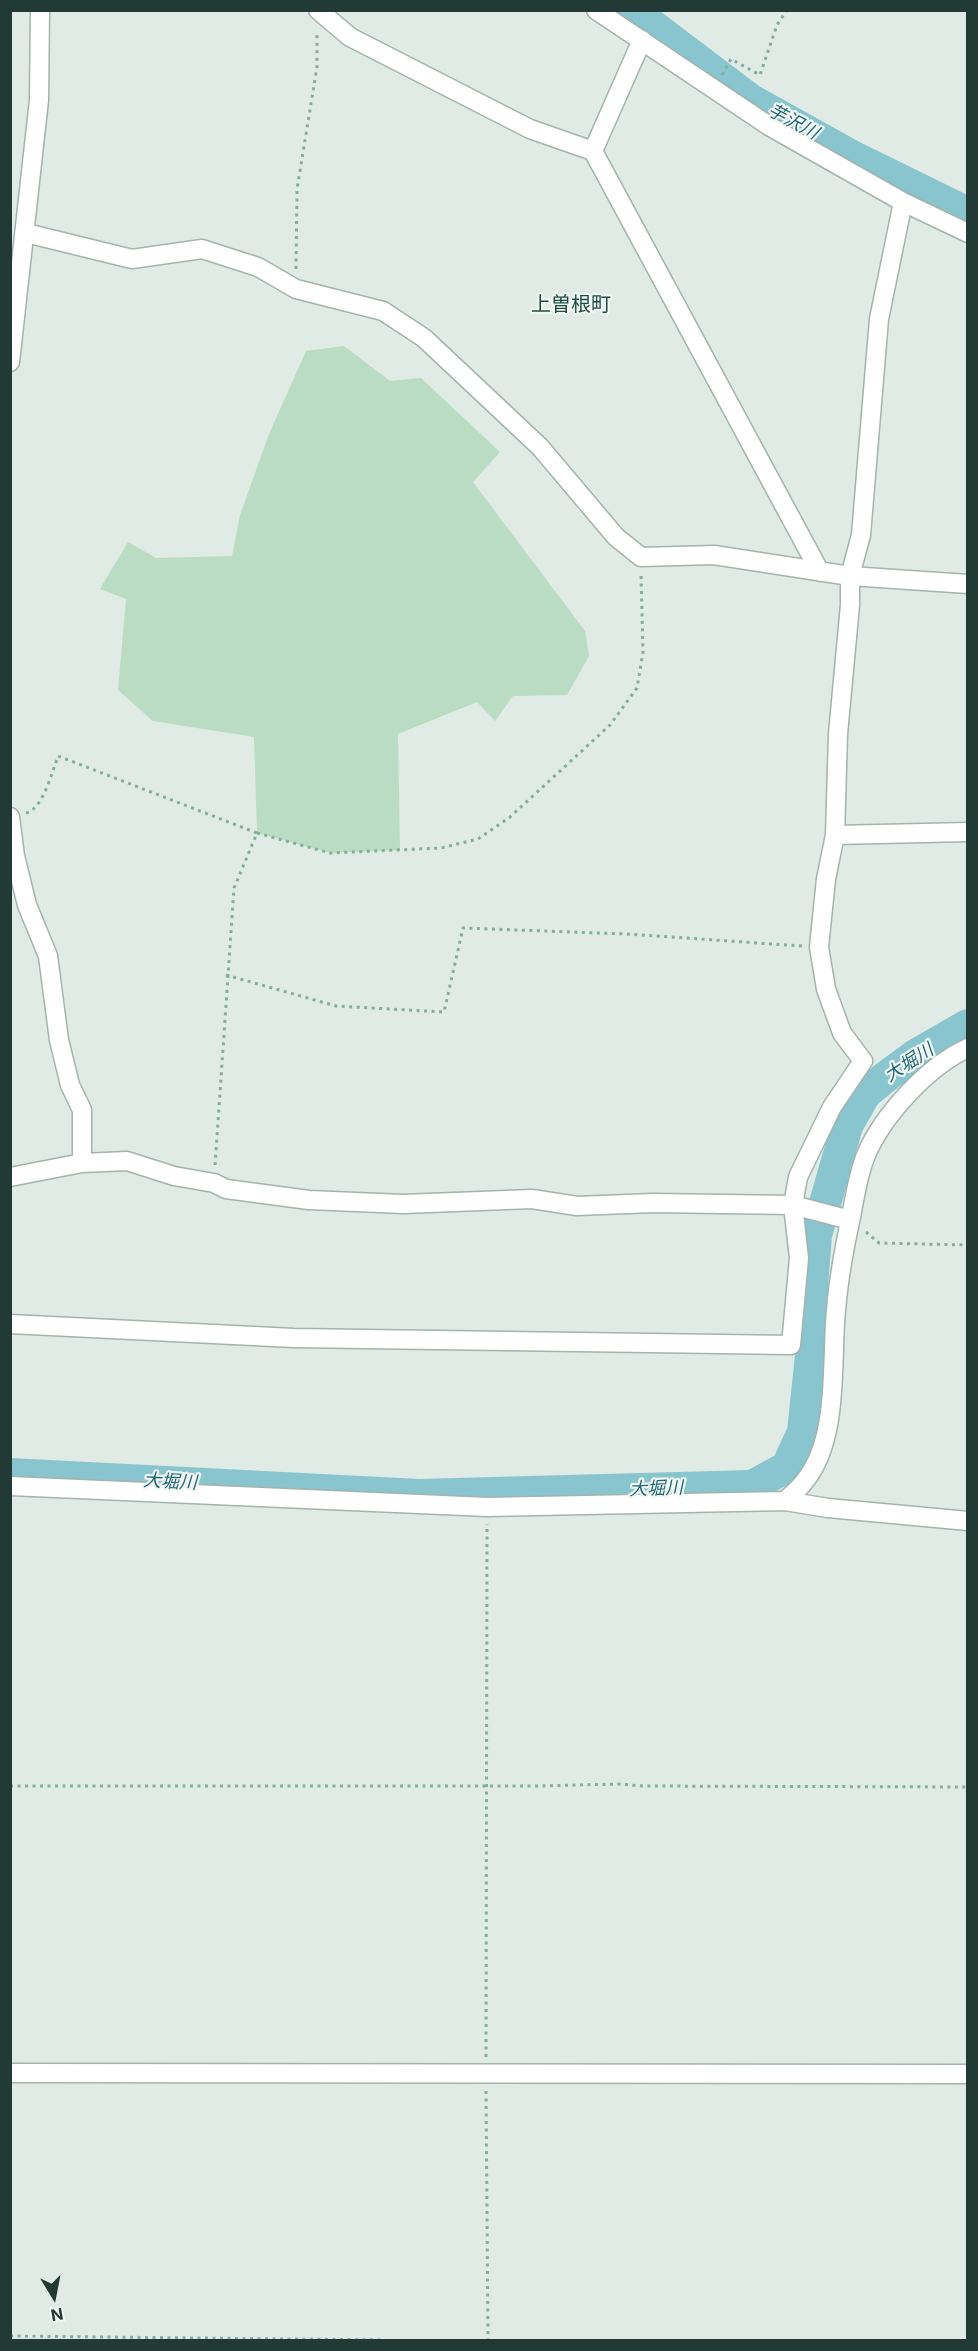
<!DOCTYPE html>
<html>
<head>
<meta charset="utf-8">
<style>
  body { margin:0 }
  #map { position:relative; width:978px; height:2351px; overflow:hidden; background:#e0ebe6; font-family:Inter,sans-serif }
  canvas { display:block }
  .frame { position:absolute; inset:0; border:12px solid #213b34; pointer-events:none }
  .north { position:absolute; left:24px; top:2267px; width:60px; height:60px; -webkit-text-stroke:4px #f1f8f4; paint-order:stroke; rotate:170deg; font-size:16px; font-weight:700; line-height:24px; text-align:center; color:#213b34 }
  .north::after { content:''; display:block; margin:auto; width:21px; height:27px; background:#213b34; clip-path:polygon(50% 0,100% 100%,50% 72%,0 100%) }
</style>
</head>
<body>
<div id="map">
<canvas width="978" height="2351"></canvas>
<div class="frame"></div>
<div class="north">N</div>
</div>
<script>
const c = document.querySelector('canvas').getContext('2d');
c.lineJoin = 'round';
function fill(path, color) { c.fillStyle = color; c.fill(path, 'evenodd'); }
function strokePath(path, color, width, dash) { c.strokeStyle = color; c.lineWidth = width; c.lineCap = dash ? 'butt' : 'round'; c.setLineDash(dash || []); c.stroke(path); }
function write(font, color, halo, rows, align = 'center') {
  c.font = font + ' Inter,"Noto Sans JP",sans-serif'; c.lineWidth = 4.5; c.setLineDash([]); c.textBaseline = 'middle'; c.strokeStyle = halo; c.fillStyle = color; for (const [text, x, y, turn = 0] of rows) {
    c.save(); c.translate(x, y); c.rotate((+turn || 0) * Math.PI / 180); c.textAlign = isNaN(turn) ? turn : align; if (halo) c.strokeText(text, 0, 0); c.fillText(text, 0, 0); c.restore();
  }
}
fill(new Path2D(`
  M344,346L390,381L421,378L500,452L473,482L585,631L589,656L567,695L513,696L495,721L477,702L398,734L400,850L330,853L257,833L254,737L153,721L118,690L126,599L100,589L128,542L156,558L232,556L240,515L269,434L306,351Z`), '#badcc2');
strokePath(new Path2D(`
  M632,10L751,100L850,155L968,213
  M10,1474L419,1495L752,1486L787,1467L803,1432L813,1337L812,1287L816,1235L847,1126L865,1094L883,1079L914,1056L968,1025`), '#89c5cf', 32);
const minor = new Path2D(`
  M318,10L350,37L530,129L593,151L820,572
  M596,10L769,126L903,202L968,233
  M593,151L642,40
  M26,233L132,259L202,249L258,267L296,289L383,311L424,338L540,447L616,537L641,557L714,555L850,576L968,584
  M10,362L39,100L40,10
  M10,817L15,856L27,905L48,956L59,1040L70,1085L82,1110V1163
  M835,835L968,832
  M10,1177L82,1163L127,1161L174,1176L214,1183L226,1189L309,1200L403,1204L532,1199L577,1206L653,1203L793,1205L850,1220
  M10,1324L294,1338L791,1345L799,1258L793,1205L798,1177L832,1107L863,1061L842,1033L826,989L819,947L826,879L835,835L838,734L850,605V576L861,535L879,319L903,202
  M10,1486L487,1507L785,1501L828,1508L968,1521
  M785,1501C791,1495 799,1489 804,1482C837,1443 832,1373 835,1324C837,1288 843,1253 851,1217C855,1196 858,1174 866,1155C883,1115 928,1066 968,1048
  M10,2073L968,2074`);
strokePath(minor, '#a3b3ad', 21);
strokePath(new Path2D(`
  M722,75L731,59L760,75L777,25L787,10
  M296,269L297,189L317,67V31
  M26,813C43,809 52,772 58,756L257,833L234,888L215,1166
  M257,833L330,853L441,848L478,839L510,817L610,725L637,688L643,652L641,575
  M226,975L336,1006L444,1012L463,928L626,934L803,946
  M866,1232L879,1243L968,1245
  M10,1786H538L618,1784L642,1786L968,1787
  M486,2057L487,1524
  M486,2091L488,2340
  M10,2336L385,2340`), '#81ae9f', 3, [3, 4.5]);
strokePath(minor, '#fff', 18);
write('italic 18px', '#1d6775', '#f1f8f4', [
  ["芋沢川",793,122,28],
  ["大堀川",909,1063,-33],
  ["大堀川",170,1482,3],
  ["大堀川",656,1489,-2]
]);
write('20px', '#1e4c41', '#f1f8f4', [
  ["上曽根町",571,305]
]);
</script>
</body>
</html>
